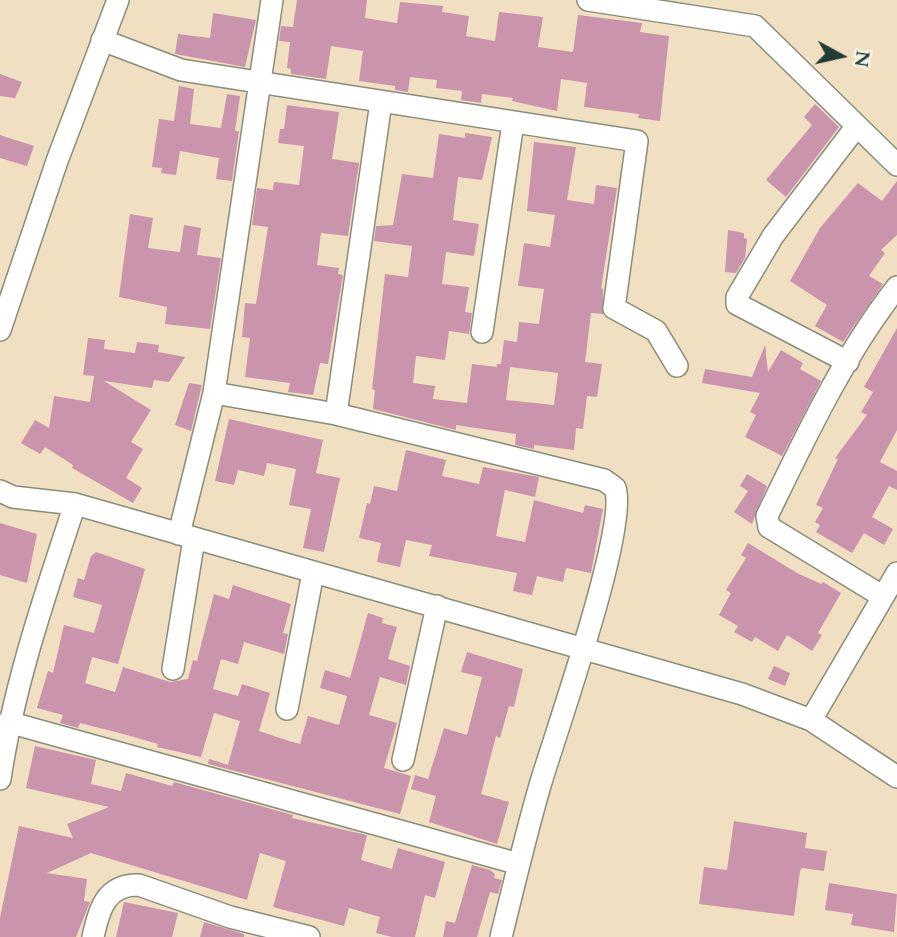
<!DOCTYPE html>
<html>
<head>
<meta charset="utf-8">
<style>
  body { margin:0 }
  #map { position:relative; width:897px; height:937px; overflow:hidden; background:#f1dfc1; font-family:Cardo,serif }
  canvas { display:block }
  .north { position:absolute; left:806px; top:21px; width:70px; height:70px; -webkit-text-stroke:5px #f7f3e8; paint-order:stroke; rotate:98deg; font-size:19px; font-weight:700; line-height:28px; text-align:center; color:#1f3d34 }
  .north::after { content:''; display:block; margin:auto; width:24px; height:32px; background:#1f3d34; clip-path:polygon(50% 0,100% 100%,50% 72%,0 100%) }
</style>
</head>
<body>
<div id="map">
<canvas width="897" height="937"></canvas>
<div class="north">N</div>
</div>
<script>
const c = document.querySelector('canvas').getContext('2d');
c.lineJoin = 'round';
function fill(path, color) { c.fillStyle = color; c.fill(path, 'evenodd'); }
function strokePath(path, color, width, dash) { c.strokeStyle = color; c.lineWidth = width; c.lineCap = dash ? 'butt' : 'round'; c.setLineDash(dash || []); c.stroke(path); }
fill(new Path2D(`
  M297,0H367L365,18L397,23L400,2L443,6L442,12L469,16L466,36L495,41L499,12L543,17L538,47L573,52L578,15L642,23L640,32L669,36L660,121L638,118L639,114L584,107L587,83L561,79L557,111L512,101L513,98L482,94L481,103L461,100L462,91L436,88L437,80L410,77L408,92L395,90V86L359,81L363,51L331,46L326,79L291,74V69L287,68L290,42L279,41L281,26L293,27Z
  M213,13L256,20L245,67L175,54L178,34L210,38Z
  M0,74L22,82L15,98L0,96Z
  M179,86L194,89L190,124L221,128L227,94L240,96L235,131H239L232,181L216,179L219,158L180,151L176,175L161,173L162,168L152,167L159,119L174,121Z
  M815,104L839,127L786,197L766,180L812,125L804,117Z
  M287,105L339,112L332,159L359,163L348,236L321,233L317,265L339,268L338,274L343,275L328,364L320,363L313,395L288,392L290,383L245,377L250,338L242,337L245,303L256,304L268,227L252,225L257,188L273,190L274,182L299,185L304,146L278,143L280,129H284Z
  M465,133L492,137L482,180L458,177L453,220L479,224L474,256L446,252L442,284L469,287L465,312L472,313L469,334L449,331L445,360L416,356L413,383L435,386L433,399L467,403L472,364L497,367V364H501L504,340L517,342L519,322L539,324L544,289L518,286L524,243L550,247L555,215L527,211L534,142L576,147L567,200L594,204L596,185L617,188L601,288L603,289V314L591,313L585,362L602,364L597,397L587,396L583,429L576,428L574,450L534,445V449L515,445L516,434L456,425V430L373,409L375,390L372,389L385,274L408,277L412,246L374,241L376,226L393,225L402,174L433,178L439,134L465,138ZM510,367L558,373L554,405L506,400Z
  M0,135L34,146L27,166L0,158Z
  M897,181V235L881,250L885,253L869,276L883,284L843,342L815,326L827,305L790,281L820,228L858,183L882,201Z
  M130,214L153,218L148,248L180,252L184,225L201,228L197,255L221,258L210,329L165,324L167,307L119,297Z
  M728,230L744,233V238L747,239L745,258L736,273L725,272Z
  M897,328V430L880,462L897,471V490L889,486L872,517L893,529L884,545L864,533L852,553L816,532L820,525L815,522L823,508L816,505L838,459L835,458L867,415L861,412L873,392L864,387Z
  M88,338L105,340L104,349L135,353L137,342L159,345L158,352L185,357L169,382L154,380L152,388L104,381L151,410L131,442L143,449L126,478L142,488L133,503L72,468L73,465L45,447L40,454L21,443L35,420L49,428L54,396L90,402L94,376L83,375Z
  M765,345L768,372L781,350L803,363L800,369L821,381L782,456L745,437L756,415L750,412L760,393L702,383L705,369L752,377Z
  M189,383L202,385L191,431L175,425Z
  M229,419L323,440L316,473L340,478L324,552L303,548L311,509L289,505L296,469L267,463L264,476L238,470L234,485L215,481Z
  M406,450L446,460L442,476L479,484L483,467L539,477L535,497L505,490L496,536L525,542L534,500L583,513L585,505L603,509L591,573L566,568L563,582L537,576L532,595L513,591L517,573L429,556L432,545L406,540L400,567L377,562L381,543L359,538L367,503L370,504L374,486L397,491Z
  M747,474L767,486L752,524L734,512L748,491L740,486Z
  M0,523L37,534L27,583L0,575Z
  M748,543L797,573L821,584L823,582L841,593L818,633L822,635L812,651L787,635L778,651L755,637L752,642L734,632L738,626L719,615L731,593L726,590L746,558L741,555Z
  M96,552L145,569L118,664L92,657L85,683L115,692L123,667L170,682L188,679L193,660L197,661L214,594L229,599L233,585L291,604L283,633L288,634L284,654L244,642L238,664L221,659L213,689L238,696L242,684L270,693L259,731L289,741L300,744L308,716L339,725L347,696L320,688L325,670L350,678L368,613L383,618L382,623L397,627L388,659L410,666L406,685L380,677L369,715L397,723L384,768L411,776L400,814L208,764L209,759L228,765L240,721L214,713L201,757L157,747L158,744L127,735L80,723L78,728L60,723L63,715L37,708L48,671L53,673L64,625L94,633L102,605L73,597L78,578L84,580L91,556Z
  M467,652L523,669L514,707L509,706L500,738L496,736L481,794L509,802L497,844L429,822L436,796L411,789L415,775L428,779L444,728L467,735L482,677L461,672Z
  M774,666L790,673L785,686L768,679Z
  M35,746L96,760L91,784L121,791L126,773L172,786L174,782L293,815L292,818L367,835L361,860L392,869L398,848L445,862L435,898L425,895L415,937H392L376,933L380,917L349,908L344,926L273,907L286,861L260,853L247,900L91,853L47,873L87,879L84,901L90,902L76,937H0V918L19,826L73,838L67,824L109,807L26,788Z
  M734,821L807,833L805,848L827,851L824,871L802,868L800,871L794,916L699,904L704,867L727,870Z
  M472,865L490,870L495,874L494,878L502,880L498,894L490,892L477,937H443L446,921L455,923Z
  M829,883L897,894L894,932L851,925L853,914L825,910Z
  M124,902L178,913L172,937H116Z
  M204,922L244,934V937H200Z`), '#ca94ad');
const minor = new Path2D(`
  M588,0L755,26L897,165
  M102,40L181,70L637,141L614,308L656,331L677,366
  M0,330L57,161L118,0
  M482,332L513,123
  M848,362L737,304V297L773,236L856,127
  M214,393L336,414L604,480L615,488C629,525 556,732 541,782C526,833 514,885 501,937
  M336,414L381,102
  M0,491L13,497L75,504L742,694L811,720L897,777
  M179,534L214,393L272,0
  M882,596L769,527L767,516C805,438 843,356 897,287
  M173,669L194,539
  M287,709L313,573
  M811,720L897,573
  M8,722L519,864
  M403,760L437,606
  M0,779C14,684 45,595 75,504
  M93,937C99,909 106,884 139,885L230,917L309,937`);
strokePath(minor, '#888e7a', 24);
strokePath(minor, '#fff', 21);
</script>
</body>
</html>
